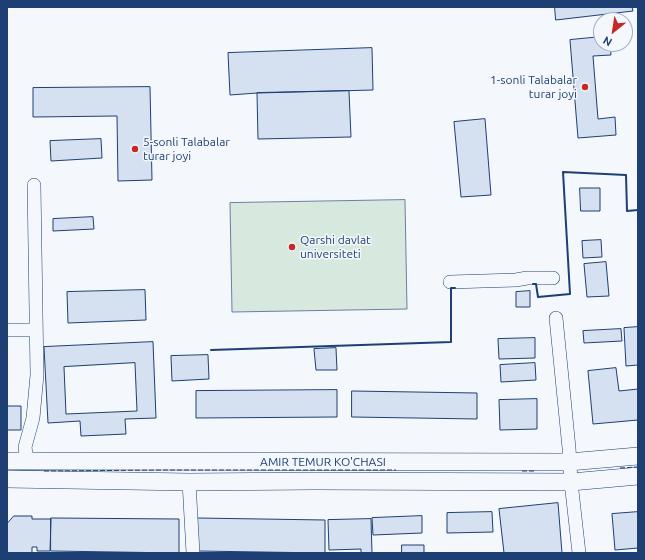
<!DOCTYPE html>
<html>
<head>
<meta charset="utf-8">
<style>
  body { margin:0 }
  #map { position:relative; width:645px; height:560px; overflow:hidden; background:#f4f7fb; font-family:Ubuntu,sans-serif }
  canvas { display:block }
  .frame { position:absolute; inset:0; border:8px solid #1d3f73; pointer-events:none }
  .north { position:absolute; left:593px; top:12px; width:40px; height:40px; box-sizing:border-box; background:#f4f7fb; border:1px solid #9eadc5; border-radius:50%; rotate:210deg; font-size:11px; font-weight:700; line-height:16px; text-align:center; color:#1d3f73 }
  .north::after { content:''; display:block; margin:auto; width:14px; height:18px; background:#c62828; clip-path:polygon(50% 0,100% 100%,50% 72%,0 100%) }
</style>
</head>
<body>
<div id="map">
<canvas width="645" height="560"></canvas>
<div class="frame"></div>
<div class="north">N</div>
</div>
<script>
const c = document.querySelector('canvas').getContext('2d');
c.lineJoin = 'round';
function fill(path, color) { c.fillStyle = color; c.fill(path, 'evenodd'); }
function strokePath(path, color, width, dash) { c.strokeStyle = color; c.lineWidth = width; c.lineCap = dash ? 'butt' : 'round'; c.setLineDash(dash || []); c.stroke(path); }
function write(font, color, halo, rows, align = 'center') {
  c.font = font + ' Ubuntu,sans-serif'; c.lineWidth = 3; c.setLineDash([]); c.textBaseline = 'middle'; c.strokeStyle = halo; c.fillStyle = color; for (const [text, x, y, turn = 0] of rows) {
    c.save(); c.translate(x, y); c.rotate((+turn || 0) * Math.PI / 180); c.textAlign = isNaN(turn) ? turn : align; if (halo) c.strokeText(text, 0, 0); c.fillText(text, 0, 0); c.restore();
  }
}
const green = new Path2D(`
  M405,200L407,309L232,312L230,203Z`);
fill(green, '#d7e8df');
strokePath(green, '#687fa3', 1);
const building = new Path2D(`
  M555,7H632L633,11L556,20Z
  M601,37V44H610L611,55L593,56L598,119L615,117L616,135L578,138L570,40Z
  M372,48L373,90L257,93L230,95L228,53Z
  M150,87L152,180L118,181L117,116L33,117V88Z
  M349,91L351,137L258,139L257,93Z
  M485,119L491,195L461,197L454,122Z
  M101,139L102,158L51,161L50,141Z
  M580,188H600V211H581Z
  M93,217L94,229L53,231V219Z
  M601,240L602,257L583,258L582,241Z
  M606,262L609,296L587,297L584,264Z
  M145,290L146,320L68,323L67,292Z
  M530,291V307H516V292Z
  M638,327V365L626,366L624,328Z
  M621,329L622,341L584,343L583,331Z
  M535,338V358L499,359L498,339Z
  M153,342L156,418L125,419L126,434L81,436L80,421L48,423L44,347ZM135,363L137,411L66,414L64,367Z
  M336,348L337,370H316L314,349Z
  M208,355L209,379L172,381L171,356Z
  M535,363L536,380L501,382L500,365Z
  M616,368L619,391L638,389V420L593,424L588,371Z
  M337,390V417L196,418V391Z
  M352,391L477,393V419L352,417Z
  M537,399V429L500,430L499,400Z
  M7,406H21V430H7Z
  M558,503L562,553H504L499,509Z
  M492,512L493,532L447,533V513Z
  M638,512V548L615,550L612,514Z
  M14,516H32V519H51L50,551H37V547H32V553H7V524Z
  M422,516V533L373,535L372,518Z
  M51,518L179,519V553L51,551Z
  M197,518L325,520V553L197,551Z
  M371,519L372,553H361V549L329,550L328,520Z
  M402,545H424V553H402Z`);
fill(building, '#d5e0f0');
strokePath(building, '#1d3f73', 1);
const minor = new Path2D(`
  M450,282L516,280L527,278H553
  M556,318L569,448L571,482L579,553
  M7,330H36
  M27,461L25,447L33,418L37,375L34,185
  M189,482L193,553`);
const major = new Path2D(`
  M7,461L569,462L638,456
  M7,479L189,482L315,481L571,482L638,476`);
strokePath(minor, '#1d3f73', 14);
strokePath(major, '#1d3f73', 18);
strokePath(minor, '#f4f7fb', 13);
strokePath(major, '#f4f7fb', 17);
strokePath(new Path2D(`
  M620,468L638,467
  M44,471L169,470H396
  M522,471H536`), '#1d3f73', 1, [5, 2]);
strokePath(new Path2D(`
  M533,284H536L538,297L570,294L563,172L626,175L627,211L638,210
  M211,350L451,342V288H455`), '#1d3f73', 2);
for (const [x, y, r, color] of [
  [585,87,4,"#c62828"],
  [135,149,4,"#c62828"],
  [292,247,4,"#c62828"]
]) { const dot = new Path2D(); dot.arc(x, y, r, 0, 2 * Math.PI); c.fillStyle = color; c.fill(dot); strokePath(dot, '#f4f7fb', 1.5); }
write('12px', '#1d3f73', '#f4f7fb', [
  ["1-sonli Talabalar",577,80,"right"],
  ["turar joyi",577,94,"right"],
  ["5-sonli Talabalar",143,142],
  ["turar joyi",143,156],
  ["Qarshi davlat",300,240],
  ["universiteti",300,254]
], 'left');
write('12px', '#1d3f73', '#f4f7fb', [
  ["AMIR TEMUR KO'CHASI",323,462]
]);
</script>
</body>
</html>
